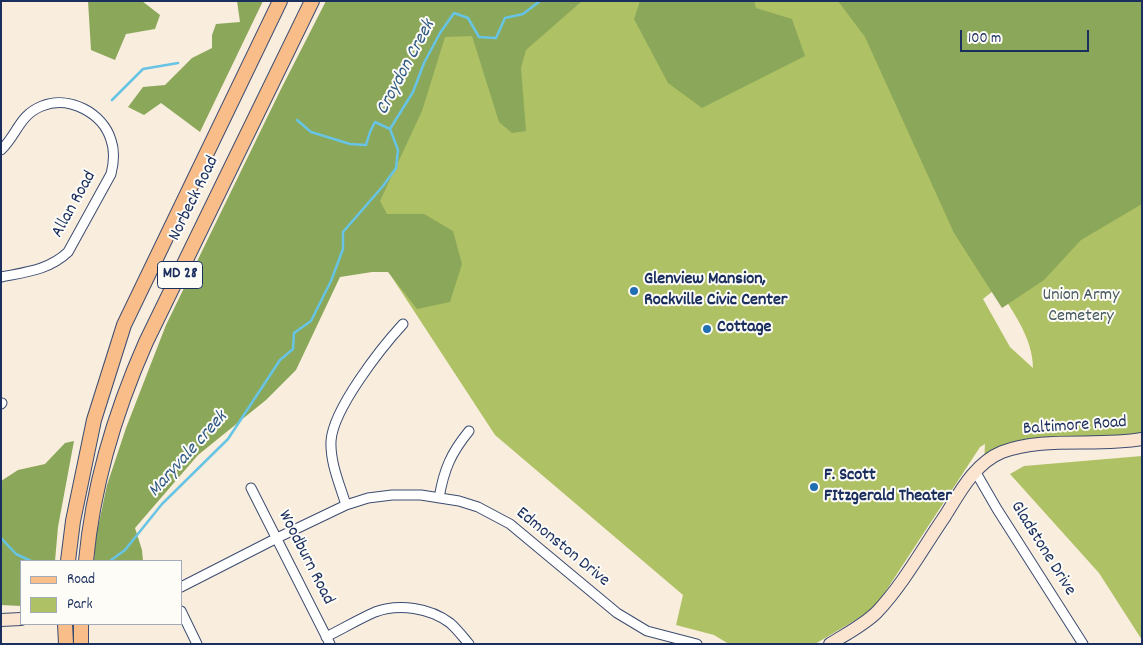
<!DOCTYPE html>
<html>
<head>
<meta charset="utf-8">
<style>
  body { margin:0 }
  #map { position:relative; width:1143px; height:645px; overflow:hidden; background:#f9eddd; font-family:Dekko,sans-serif }
  canvas { display:block }
  .frame { position:absolute; inset:0; border:2px solid #1b2f5e; pointer-events:none }
  .legend { position:absolute; left:20px; top:560px; width:162px; height:65px; box-sizing:border-box; background:#fdfcf7; border:1px solid #a3aaba; margin:0; padding:6px 9px; list-style:none; font-size:15px; color:#1b2f5e }
  .legend li { display:flex; align-items:center; gap:10px; height:25px }
  .legend b { width:25px; border:1px solid #a3aaba }
  .scale { position:absolute; left:960px; top:30px; width:129px; height:22px; box-sizing:border-box; border:2px solid #1b2f5e; border-top:0; padding-left:6px; font-size:15px; line-height:18px; white-space:nowrap; color:#1b2f5e; -webkit-text-stroke:4px #fdfcf7; paint-order:stroke }
</style>
</head>
<body>
<div id="map">
<canvas width="1143" height="645"></canvas>
<div class="frame"></div>
<ul class="legend">
<li><b style="height:6px;background:#f8bd89"></b>Road</li>
<li><b style="height:14px;background:#afc165"></b>Park</li>
</ul>
<div class="scale">100 m</div>
</div>
<script>
const c = document.querySelector('canvas').getContext('2d');
c.lineJoin = 'round';
function fill(path, color) { c.fillStyle = color; c.fill(path, 'evenodd'); }
function strokePath(path, color, width, dash) { c.strokeStyle = color; c.lineWidth = width; c.lineCap = dash ? 'butt' : 'round'; c.setLineDash(dash || []); c.stroke(path); }
function write(font, color, halo, rows, align = 'center') {
  c.font = font + ' Dekko,sans-serif'; c.lineWidth = 4; c.setLineDash([]); c.textBaseline = 'middle'; c.strokeStyle = halo; c.fillStyle = color; for (const [text, x, y, turn = 0] of rows) {
    c.save(); c.translate(x, y); c.rotate((+turn || 0) * Math.PI / 180); c.textAlign = isNaN(turn) ? turn : align; if (halo) c.strokeText(text, 0, 0); c.fillText(text, 0, 0); c.restore();
  }
}
fill(new Path2D(`
  M341,1H1142V130L970,251L993,291L983,299L1010,347L1033,368C1033,337 1011,309 995,284L1142,203V439C1092,448 1025,433 984,463L985,444L980,447L874,609L815,644H729L714,635L676,625L683,595L495,435L348,210L284,148L304,113Z
  M1142,456V640L1099,573L1010,474L1024,466Z`), '#afc165');
fill(new Path2D(`
  M88,1H142L160,15L155,29L126,34L115,60L91,50Z
  M237,1H263L200,132L161,103L144,115L128,107L143,87L165,85L192,58L212,48V35L216,24L240,22Z
  M326,1H582L526,50L521,68L526,131L512,133L499,122L472,36L445,37L422,111L380,201L387,214H424L453,231L462,264L450,302L417,309L388,272H372L340,277L296,370L266,400L198,455L135,528L142,550L143,561H94L96,537L107,485L126,428L166,325L281,89Z
  M640,1H754L756,8L792,19L805,56L702,108L668,83L634,19Z
  M838,1H1142V204L1081,240L1044,280L1002,308L954,233L865,37Z
  M74,441L58,527L55,561H21V606L1,605V481L18,470L45,464L65,443Z`), '#8ba75a');
strokePath(new Path2D(`
  M112,100L143,69L178,63
  M297,120L311,132L350,144L366,145L370,132L375,122L390,129
  M1,538L16,554L31,561
  M110,561L125,550L162,504L228,439L280,360L293,349L294,333L311,321L331,281L343,249V232L383,186L396,168L398,150L390,129L413,92L424,63L440,33L454,13L468,18L479,37L496,38L505,18L523,14L540,1`), '#67c4e5', 2.5);
const street = new Path2D(`
  M1,150C17,135 19,115 42,106C69,95 103,113 111,140C115,151 114,162 111,174L68,252C49,270 26,272 1,277
  M1,404L2,403
  M975,471L997,509L1083,644
  M251,488L330,644
  M439,498C444,469 451,453 469,431
  M346,505C340,485 330,463 331,441C333,409 381,348 403,324
  M181,587L277,538L346,505L368,498L392,495H421L459,501L478,507L510,524L617,613L647,631L697,644
  M181,611L197,644
  M326,637C342,629 359,619 375,612C399,603 430,608 450,623C457,629 463,637 469,644`);
const secondary = new Path2D(`
  M1,620L21,619
  M830,644C846,634 864,625 877,612C904,583 923,548 945,516C960,492 975,463 1002,452C1044,436 1097,447 1142,439`);
const primary = new Path2D(`
  M68,561L73,521L94,420L124,325L280,1
  M86,561C93,485 115,412 146,342L312,1
  M65,624L66,644
  M81,644V624`);
strokePath(street, '#3c4c71', 11);
strokePath(secondary, '#3c4c71', 14);
strokePath(primary, '#3c4c71', 16);
strokePath(street, '#fff', 9);
strokePath(secondary, '#fce5d0', 12);
strokePath(primary, '#f8bd89', 14);
for (const [x, y, r, color] of [
  [634,291,5,"#1f6fb2"],
  [707,329,5,"#1f6fb2"],
  [814,487,5,"#1f6fb2"]
]) { const dot = new Path2D(); dot.arc(x, y, r, 0, 2 * Math.PI); c.fillStyle = color; c.fill(dot); strokePath(dot, '#fdfcf7', 2); }
for (const [x, y, w] of [
  [180,275,45]
]) { const box = new Path2D(); box.roundRect(x - w / 2, y - 13.5, w, 27, 4); c.fillStyle = '#fdfcf7'; c.fill(box); strokePath(box, '#1b2f5e', 1); }
write('bold 16px', '#1b2f5e', null, [
  ["MD 28",180,275]
]);
write('18px', '#1b2f5e', '#fdfcf7', [
  ["Norbeck Road",195,199,-64],
  ["Allan Road",75,205,-61],
  ["Baltimore Road",1075,427,-4],
  ["Edmonston Drive",562,548,39],
  ["Gladstone Drive",1042,549,58],
  ["Woodburn Road",305,558,63]
]);
write('bold 18px', '#1b2f5e', '#fdfcf7', [
  ["Glenview Mansion,",644,281],
  ["Rockville Civic Center",644,302],
  ["Cottage",717,329],
  ["F. Scott",824,477],
  ["FItzgerald Theater",824,498]
], 'left');
write('18px', '#475b60', '#fdfcf7', [
  ["Union Army",1081,297],
  ["Cemetery",1081,318]
]);
write('italic 19px', '#325c86', '#fdfcf7', [
  ["Croydon Creek",407,68,-62],
  ["Maryvale creek",189,455,-48]
]);
</script>
</body>
</html>
